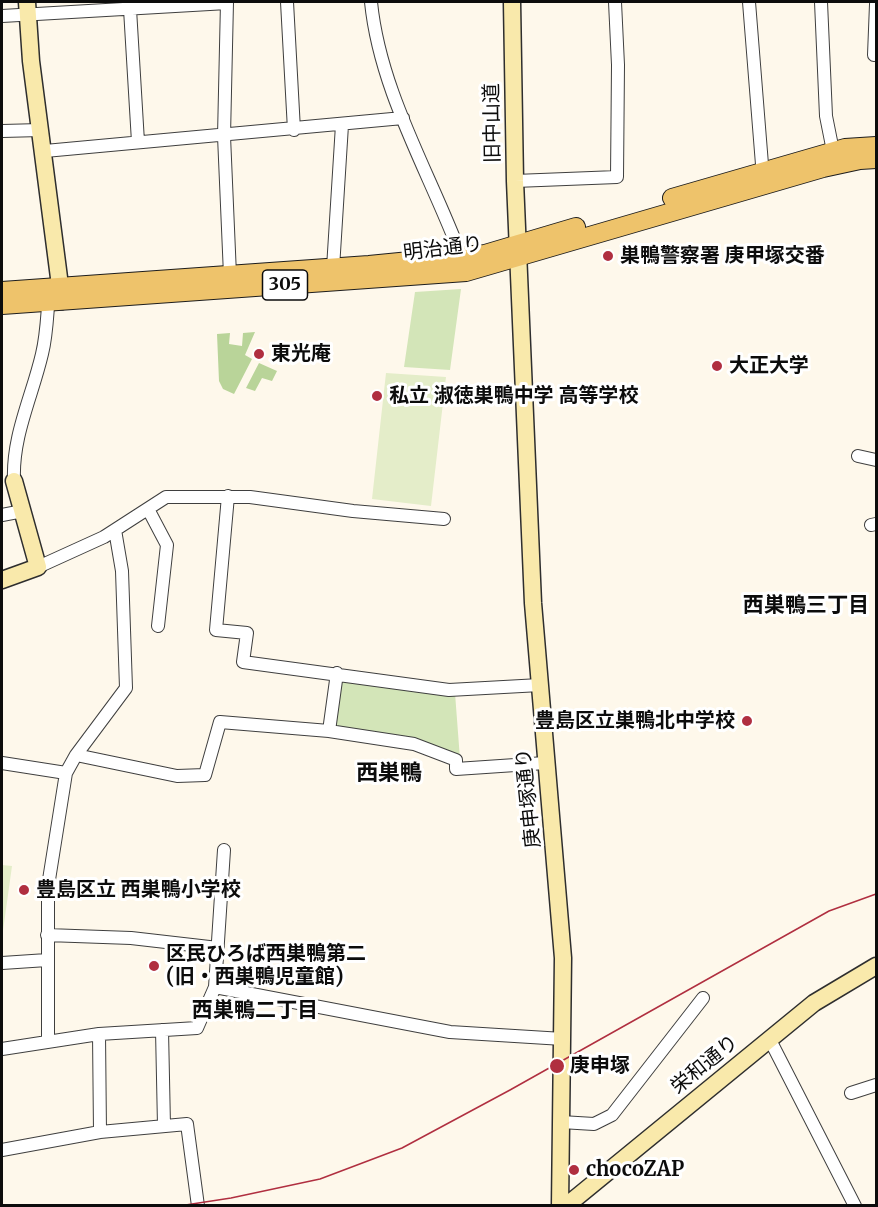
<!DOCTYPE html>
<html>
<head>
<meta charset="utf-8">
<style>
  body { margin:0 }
  #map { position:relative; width:878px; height:1207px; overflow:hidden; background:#fef8eb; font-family:Merriweather,serif }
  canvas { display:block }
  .frame { position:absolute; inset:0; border:3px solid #0c0c0c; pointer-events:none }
</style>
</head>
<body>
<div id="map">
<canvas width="878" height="1207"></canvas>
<div class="frame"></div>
</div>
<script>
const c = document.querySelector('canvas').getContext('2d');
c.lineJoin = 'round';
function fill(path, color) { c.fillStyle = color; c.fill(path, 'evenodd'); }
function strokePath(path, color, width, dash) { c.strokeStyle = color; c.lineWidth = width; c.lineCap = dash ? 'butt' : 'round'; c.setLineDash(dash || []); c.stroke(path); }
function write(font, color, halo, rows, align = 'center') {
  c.font = font + ' Merriweather,"Noto Sans JP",serif'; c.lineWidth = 6; c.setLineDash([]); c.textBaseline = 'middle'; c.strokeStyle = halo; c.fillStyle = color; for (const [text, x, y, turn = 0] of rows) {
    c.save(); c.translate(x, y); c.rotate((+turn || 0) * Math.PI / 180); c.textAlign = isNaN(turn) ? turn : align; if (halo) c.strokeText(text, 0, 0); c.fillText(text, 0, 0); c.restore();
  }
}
fill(new Path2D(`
  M461,289L450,370L404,367L415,292Z
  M341,680L455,693L460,759L335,728Z`), '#d3e5b8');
fill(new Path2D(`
  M255,332L245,355L252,359L234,394L223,389L219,381L217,334L230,333L229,344L242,346L243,333Z
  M259,363L277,371L272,381L262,378L255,391L246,388Z`), '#b9d499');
fill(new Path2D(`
  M386,373L446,377L431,506L372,499Z
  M2,865L12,866L2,938Z`), '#e4edc9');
const street = new Path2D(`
  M227,2L224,136L230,275
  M287,2L294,130
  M371,2C380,92 430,173 461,256
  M749,2L763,177
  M821,2L826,116L833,151
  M130,9L138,142
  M2,16L227,3
  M874,55L876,4
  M2,131L41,130
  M45,151L403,118
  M515,181L617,177L618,65L615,2
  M333,268L342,125
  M858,456L876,460
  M14,481C12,436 32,397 42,354C47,334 47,315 49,294
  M228,496L216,630L247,633L243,662L449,690L540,685
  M148,509L167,545L158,626
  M2,515L23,511
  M871,525L876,524
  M38,567L104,537L166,497H250L353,511L444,519
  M329,731L337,673
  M76,755L177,776L205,775L220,722L329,731L414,744L456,760V769L545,763
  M2,763L66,773L76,755L126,688L122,571L115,530
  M47,935L131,938L218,948
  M2,963L47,960
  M215,987L450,1032L563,1039
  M162,1030L164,1126
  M99,1034L100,1132
  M770,1040L855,1206
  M48,1041V886L66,773
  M2,1049L99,1034L197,1028L215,987L224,850
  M851,1093L876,1085
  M561,1122L594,1124L612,1115L703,998
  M2,1150L100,1132L187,1124L198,1206`);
const secondary = new Path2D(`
  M27,2L31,61L62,301
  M512,2L515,181L533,603L563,958L560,1206
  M2,580L38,567L14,481
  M566,1206L814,1003L876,966`);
const primary = new Path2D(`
  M672,198L845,148L876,146
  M2,291L369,265L461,256L485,254L576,227
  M2,305L466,272L823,168L860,160L876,159`);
strokePath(street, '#3f3f3f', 14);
strokePath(secondary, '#2e2e2e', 19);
strokePath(primary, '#1d1d1d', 20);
strokePath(street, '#fff', 12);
strokePath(secondary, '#f9e9ab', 16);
strokePath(primary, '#eec36b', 18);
strokePath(new Path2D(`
  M179,1206L231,1198L320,1179L402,1148L510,1090L829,911L876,894`), '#b02f40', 1.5);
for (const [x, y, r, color] of [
  [608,256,6,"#b02f40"],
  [259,354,6,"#b02f40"],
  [717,366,6,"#b02f40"],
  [377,396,6,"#b02f40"],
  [747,721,6,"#b02f40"],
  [24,890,6,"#b02f40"],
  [154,966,6,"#b02f40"],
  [557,1066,8,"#b02f40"],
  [574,1170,6,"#b02f40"]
]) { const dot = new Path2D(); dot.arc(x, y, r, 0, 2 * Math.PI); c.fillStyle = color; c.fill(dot); strokePath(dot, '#fff', 2); }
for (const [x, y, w] of [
  [285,285,45]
]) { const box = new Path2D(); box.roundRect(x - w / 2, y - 15, w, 30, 4.5); c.fillStyle = '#fff'; c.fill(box); strokePath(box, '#0c0c0c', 1.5); }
write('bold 18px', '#0c0c0c', null, [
  ["305",285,285]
]);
write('20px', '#0c0c0c', '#fff', [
  ["旧中山道",493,123,-91],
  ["明治通り",443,249,-7],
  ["庚申塚通り",529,798,-96],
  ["栄和通り",705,1065,-39]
]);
write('bold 20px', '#0c0c0c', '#fff', [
  ["巣鴨警察署 庚甲塚交番",620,256],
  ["東光庵",271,354],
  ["大正大学",729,366],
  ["私立 淑徳巣鴨中学 高等学校",389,396],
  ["豊島区立巣鴨北中学校",735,721,"right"],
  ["豊島区立 西巣鴨小学校",36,890],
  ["区民ひろば西巣鴨第二",166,954],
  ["(旧・西巣鴨児童館)",166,977],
  ["庚申塚",570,1066],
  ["chocoZAP",586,1170]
], 'left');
write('bold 21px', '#0c0c0c', '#fff', [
  ["西巣鴨三丁目",806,606],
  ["西巣鴨二丁目",255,1011]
]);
write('bold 22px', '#0c0c0c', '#fff', [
  ["西巣鴨",389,774]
]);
</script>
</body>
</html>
